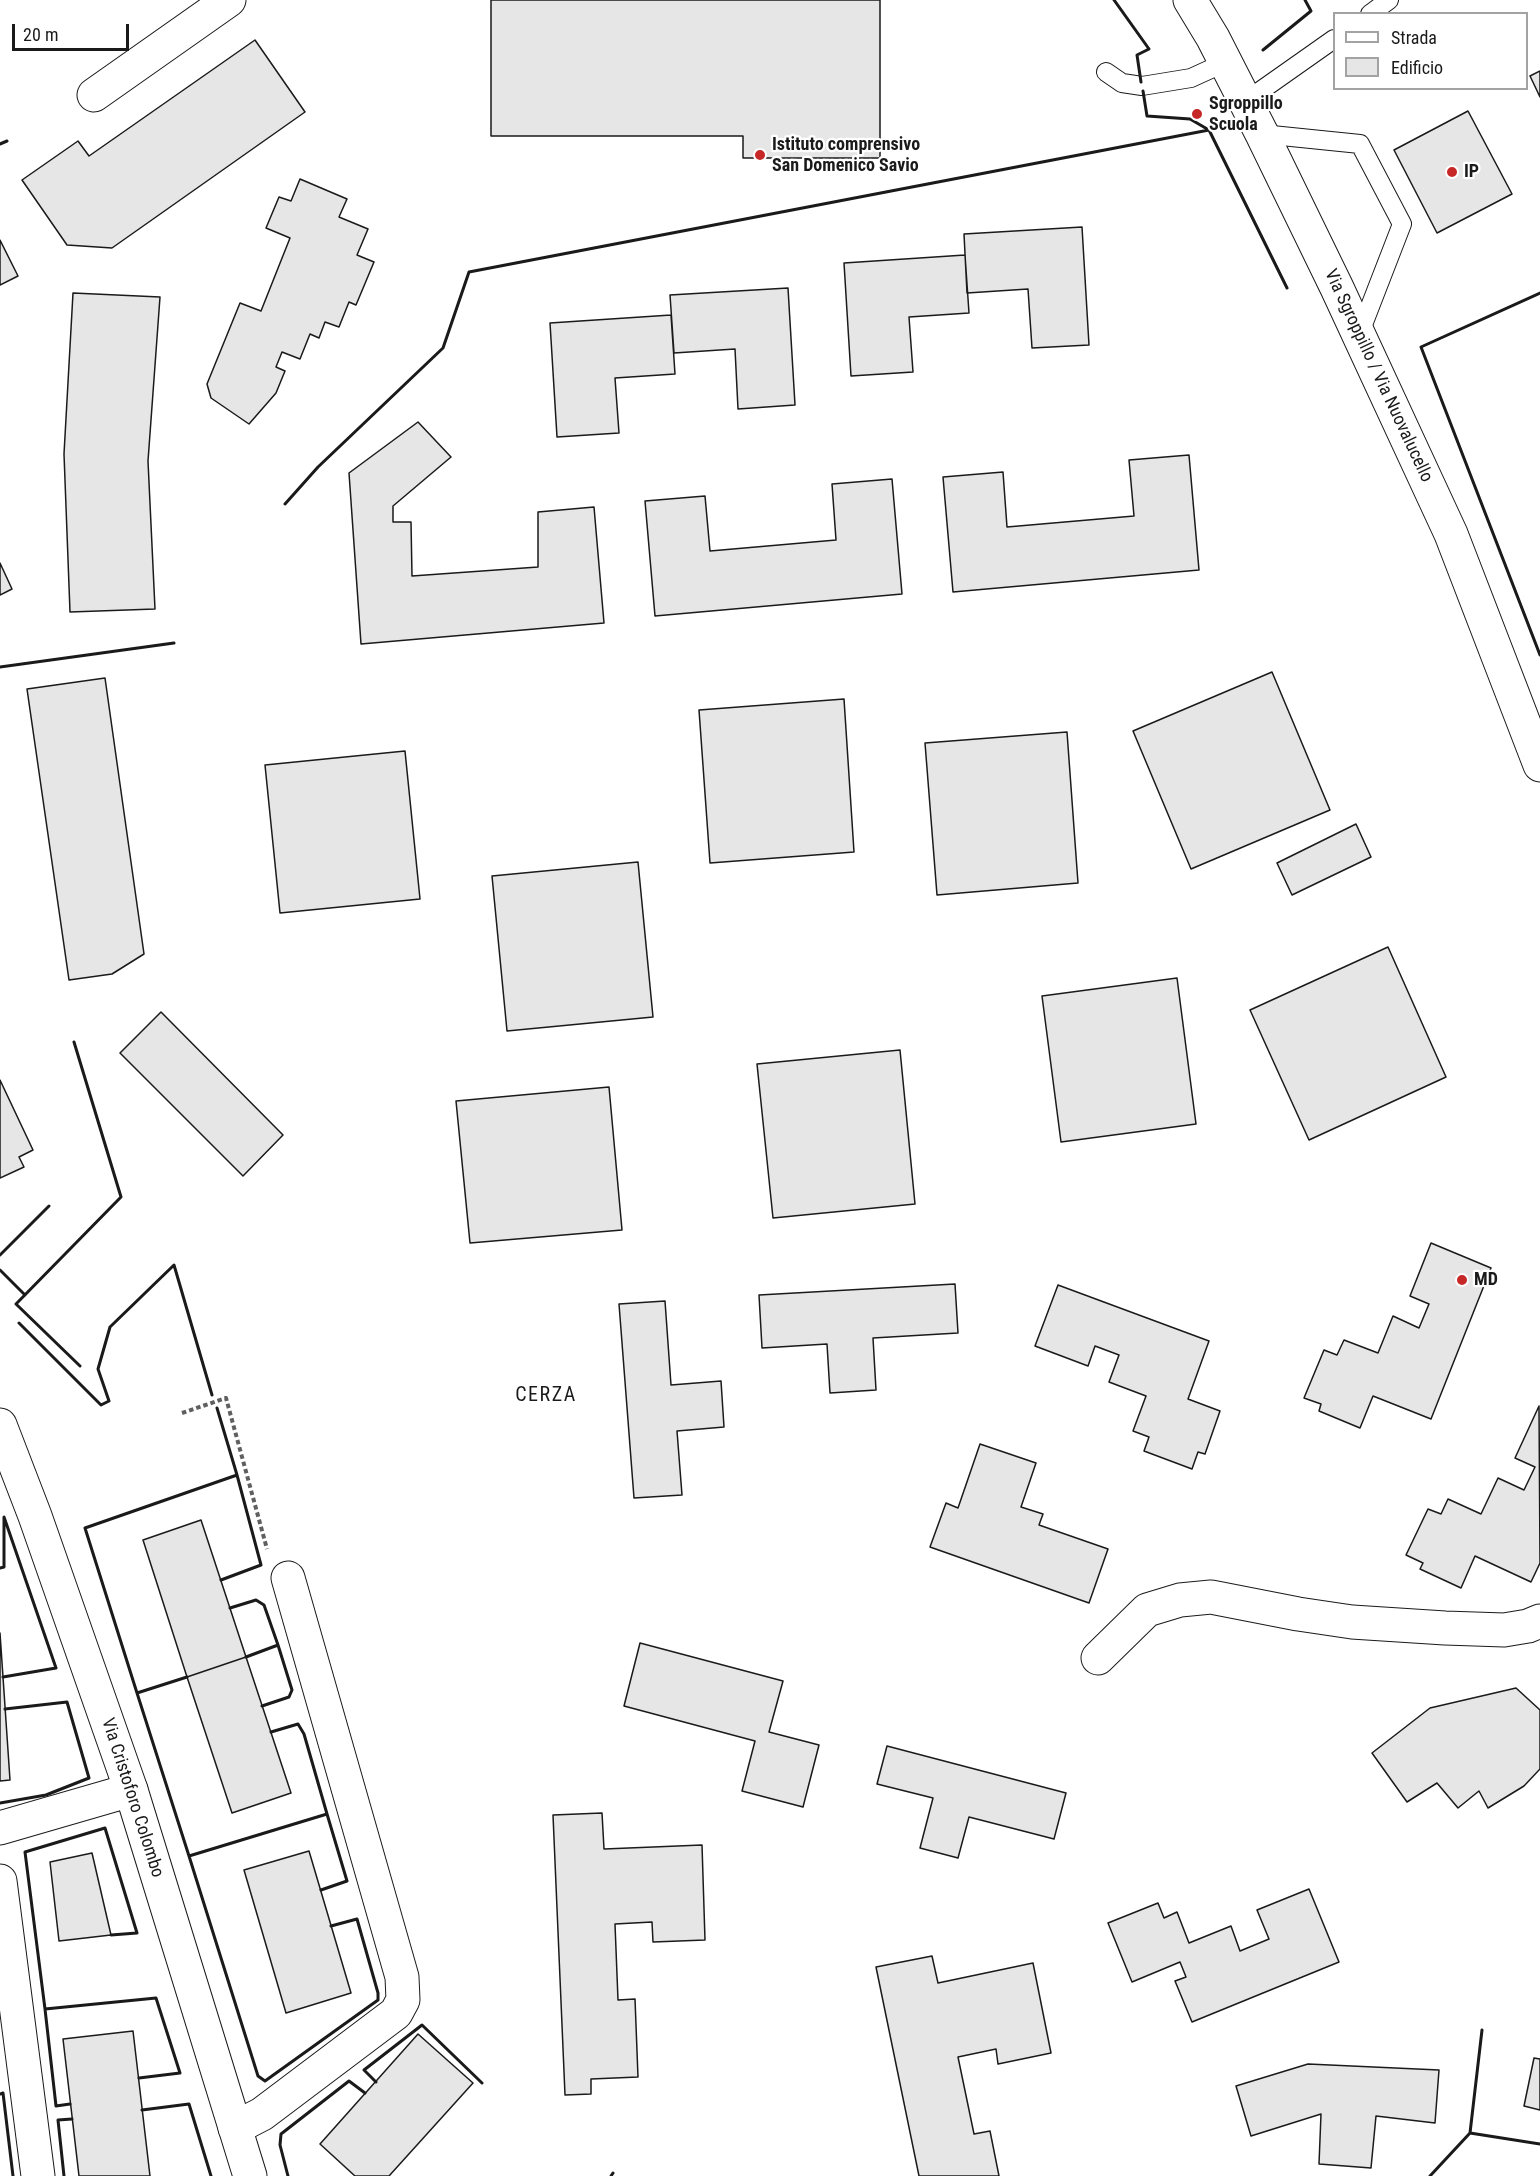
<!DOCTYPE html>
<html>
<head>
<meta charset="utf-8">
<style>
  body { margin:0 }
  #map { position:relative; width:1540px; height:2176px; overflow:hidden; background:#fff; font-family:"Roboto Condensed",sans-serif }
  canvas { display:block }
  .legend { position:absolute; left:1333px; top:12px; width:195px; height:78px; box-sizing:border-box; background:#fff; border:2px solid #a3a3a3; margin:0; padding:8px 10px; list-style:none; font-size:18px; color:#1a1a1a }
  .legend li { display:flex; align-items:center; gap:12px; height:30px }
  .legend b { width:30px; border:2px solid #a3a3a3 }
  .scale { position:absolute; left:12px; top:24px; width:117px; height:27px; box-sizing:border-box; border:3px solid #1a1a1a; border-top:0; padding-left:8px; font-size:18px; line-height:21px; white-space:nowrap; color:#1a1a1a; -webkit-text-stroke:4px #fff; paint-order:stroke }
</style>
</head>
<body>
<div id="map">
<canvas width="1540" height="2176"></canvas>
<ul class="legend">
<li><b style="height:8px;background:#fff"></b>Strada</li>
<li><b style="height:16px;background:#e6e6e6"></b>Edificio</li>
</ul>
<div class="scale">20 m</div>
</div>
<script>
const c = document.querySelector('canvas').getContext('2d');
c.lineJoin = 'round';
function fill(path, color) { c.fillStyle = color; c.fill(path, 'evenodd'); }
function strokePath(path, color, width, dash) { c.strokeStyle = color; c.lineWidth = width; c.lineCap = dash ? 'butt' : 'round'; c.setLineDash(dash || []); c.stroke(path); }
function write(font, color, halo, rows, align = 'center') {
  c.font = font + ' "Roboto Condensed",sans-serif'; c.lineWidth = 4.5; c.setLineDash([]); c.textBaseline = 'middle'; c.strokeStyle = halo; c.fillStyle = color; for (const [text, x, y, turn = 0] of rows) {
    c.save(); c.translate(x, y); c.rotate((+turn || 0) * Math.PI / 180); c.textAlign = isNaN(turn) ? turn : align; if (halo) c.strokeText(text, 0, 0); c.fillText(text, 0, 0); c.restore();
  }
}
const building = new Path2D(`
  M491,0H880V158H743V136H491Z
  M255,40L305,112L112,248L67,245L22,180L78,141L89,156Z
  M1540,71V97L1530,76Z
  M1468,111L1512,194L1437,233L1394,150Z
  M300,179L347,199L339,217L368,229L357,255L374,262L356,305L349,302L339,327L325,322L319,338L310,334L300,359L282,352L276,367L285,371L276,393L249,424L211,398L207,384L240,303L261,311L290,238L266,228L279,197L291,201Z
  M1082,227L1089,345L1032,348L1028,289L967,293L964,234Z
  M0,240L18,276L0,285Z
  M965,255L969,313L909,317L913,372L851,376L844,263Z
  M788,288L795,405L738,409L735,349L674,353L670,295Z
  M73,293L160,297L148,461L155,609L70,612L64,454Z
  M671,315L675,374L615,378L619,433L557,437L550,323Z
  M418,422L451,457L393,506V522H411L412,576L538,567V512L594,507L604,623L361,644L349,473Z
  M1189,455L1199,570L953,592L943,477L1003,472L1007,527L1134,516L1129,460Z
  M892,479L902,594L655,616L645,501L705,496L710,551L836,540L832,484Z
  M0,563L12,589L0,595Z
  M1272,672L1330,810L1191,869L1133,731Z
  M105,678L144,954L112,974L69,980L27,689Z
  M844,699L854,852L710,863L699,710Z
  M1067,732L1078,883L937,895L925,743Z
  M405,751L420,899L280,913L265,765Z
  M1356,824L1371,857L1292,895L1277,863Z
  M638,862L653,1017L507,1031L492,876Z
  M1388,947L1446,1077L1309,1140L1250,1010Z
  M1177,978L1196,1124L1061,1142L1042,996Z
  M161,1012L283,1135L243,1176L120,1053Z
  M900,1050L915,1204L773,1218L757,1064Z
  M0,1080L33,1150L19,1157L24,1167L0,1178Z
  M609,1087L622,1230L470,1243L456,1101Z
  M1431,1243L1491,1268L1431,1419L1373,1396L1360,1428L1319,1411L1321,1404L1304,1398L1324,1350L1337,1355L1344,1340L1378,1353L1393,1316L1419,1328L1429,1304L1410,1296Z
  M955,1284L958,1333L873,1338L876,1390L830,1393L827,1344L762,1348L759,1295Z
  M1058,1285L1209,1341L1188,1399L1220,1411L1205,1454L1198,1452L1192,1469L1144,1451L1149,1437L1133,1431L1146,1396L1109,1382L1119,1355L1095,1346L1088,1366L1035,1346Z
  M665,1301L671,1385L721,1381L724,1427L677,1431L682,1495L634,1498L619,1304Z
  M1539,1406L1540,1563L1531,1582L1475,1556L1461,1588L1420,1569L1423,1563L1406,1555L1428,1509L1441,1514L1448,1499L1481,1514L1498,1478L1524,1490L1535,1467L1515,1458Z
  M980,1444L1036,1463L1021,1507L1043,1514L1039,1525L1108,1549L1089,1603L930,1547L946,1503L958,1508Z
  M201,1520L246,1657L187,1677L143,1540Z
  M0,1633L10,1780L0,1781Z
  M640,1643L783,1681L769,1732L819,1745L803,1807L742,1791L755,1741L624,1706Z
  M246,1657L291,1793L232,1813L187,1677Z
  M1516,1688L1540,1710V1769L1524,1786L1488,1808L1479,1791L1458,1808L1437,1783L1407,1802L1372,1753L1430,1708Z
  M887,1746L1066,1793L1054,1839L969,1817L958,1858L920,1848L933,1798L877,1784Z
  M602,1813L604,1849L702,1845L705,1940L653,1942L652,1922L615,1924L618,2000L635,1999L638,2077L591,2079V2094L565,2095L553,1815Z
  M309,1851L351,1993L286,2013L244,1870Z
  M92,1853L111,1935L59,1941L50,1862Z
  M1309,1889L1339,1962L1192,2022L1175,1981L1186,1977L1180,1962L1132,1982L1108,1923L1158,1903L1164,1918L1177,1912L1189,1943L1231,1926L1240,1951L1269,1939L1257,1910Z
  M932,1956L938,1983L1033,1963L1051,2053L998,2064L996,2049L958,2057L974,2134L990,2131L999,2176H919L876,1967Z
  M133,2031L150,2176H79L63,2039Z
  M418,2034L473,2083L389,2176H355L320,2144Z
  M1534,2058L1540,2059V2110L1524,2106Z
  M1308,2064L1439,2070L1435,2123L1376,2116L1371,2168L1319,2164L1321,2114L1251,2136L1236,2086Z`);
fill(building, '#e6e6e6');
strokePath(building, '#1a1a1a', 1.5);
const service = new Path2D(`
  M1370,14L1389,0
  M1106,72L1122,83L1142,86L1191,78L1226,62
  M1246,101L1334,39
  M1262,134L1360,144L1402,224L1359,335`);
const minor = new Path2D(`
  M94,95L229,0
  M1098,1658L1147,1610L1180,1600L1211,1597L1298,1614L1352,1622L1445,1628L1504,1630L1528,1626L1540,1621
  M0,1828L131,1790
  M0,1881L38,2176
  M235,2128L262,2114L396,2013L403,2000L402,1977L288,1578`);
const tertiary = new Path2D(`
  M0,1425L35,1516L131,1790L250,2176`);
const secondary = new Path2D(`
  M1190,0L1213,38L1262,134L1337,288L1451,534L1540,765`);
strokePath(service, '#1a1a1a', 20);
strokePath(minor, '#1a1a1a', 35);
strokePath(tertiary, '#1a1a1a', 35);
strokePath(secondary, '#1a1a1a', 35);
strokePath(new Path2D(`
  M182,1413L226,1398L267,1549`), '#5f5f5f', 4, [4.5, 3]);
strokePath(service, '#fff', 18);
strokePath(minor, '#fff', 33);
strokePath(tertiary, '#fff', 33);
strokePath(secondary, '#fff', 33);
strokePath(new Path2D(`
  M1114,0L1149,49L1137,55L1141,82
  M1263,50L1311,11L1305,0
  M1143,91L1147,116L1190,119L1209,130L1287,288
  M0,144L7,141
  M1540,293L1421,347L1540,655
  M285,504L318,467L443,348L469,272L1209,130
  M0,667L174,643
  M74,1042L121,1197L16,1304L80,1366
  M0,1255L49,1206
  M0,1270L25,1295
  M19,1323L101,1405L109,1401L98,1369L110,1327L174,1265L212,1395
  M0,1568L4,1567V1517L56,1668L3,1677
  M221,1580L261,1565L237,1475
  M230,1608L256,1600L264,1605L278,1645
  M246,1657L278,1645L292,1690L289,1697L262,1706
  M187,1677L137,1693L85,1528L237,1475L217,1408
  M137,1693L189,1856L327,1814L347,1881L321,1890
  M271,1732L298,1724L304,1734L327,1814
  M0,1803L46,1795L89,1778L67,1702L5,1709
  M189,1856L258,2076L265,2081L378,2000V1993L357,1919L331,1926
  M45,2009L25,1852L105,1828L137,1933L111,1935
  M376,2082L364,2070L422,2025L482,2083
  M0,2094L3,2093L13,2176
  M70,2104L56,2106L45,2009L156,1998L180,2073L139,2078
  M142,2110L189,2104L211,2176
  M1470,2133L1540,2144
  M64,2176L58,2120L72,2119
  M288,2176L280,2145L281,2134L349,2081L365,2093
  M611,2176L613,2173
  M1430,2176L1470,2133L1482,2030`), '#1a1a1a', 3);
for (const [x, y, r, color] of [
  [1197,114,6,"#c62828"],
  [760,155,6,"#c62828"],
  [1452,172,6,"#c62828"],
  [1462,1280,6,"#c62828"]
]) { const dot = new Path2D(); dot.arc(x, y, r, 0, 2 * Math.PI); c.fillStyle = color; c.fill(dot); strokePath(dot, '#fff', 2); }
write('bold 18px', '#1a1a1a', '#fff', [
  ["Sgroppillo",1209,104],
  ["Scuola",1209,125],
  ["Istituto comprensivo",772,145],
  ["San Domenico Savio",772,166],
  ["IP",1464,172],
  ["MD",1474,1280]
], 'left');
write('18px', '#1a1a1a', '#fff', [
  ["Via Sgroppillo / Via Nuovalucello",1378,376,65],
  ["Via Cristoforo Colombo",132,1798,72]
]);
c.letterSpacing = '1.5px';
write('20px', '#1a1a1a', '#fff', [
  ["CERZA",546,1396]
]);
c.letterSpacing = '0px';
</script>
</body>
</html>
